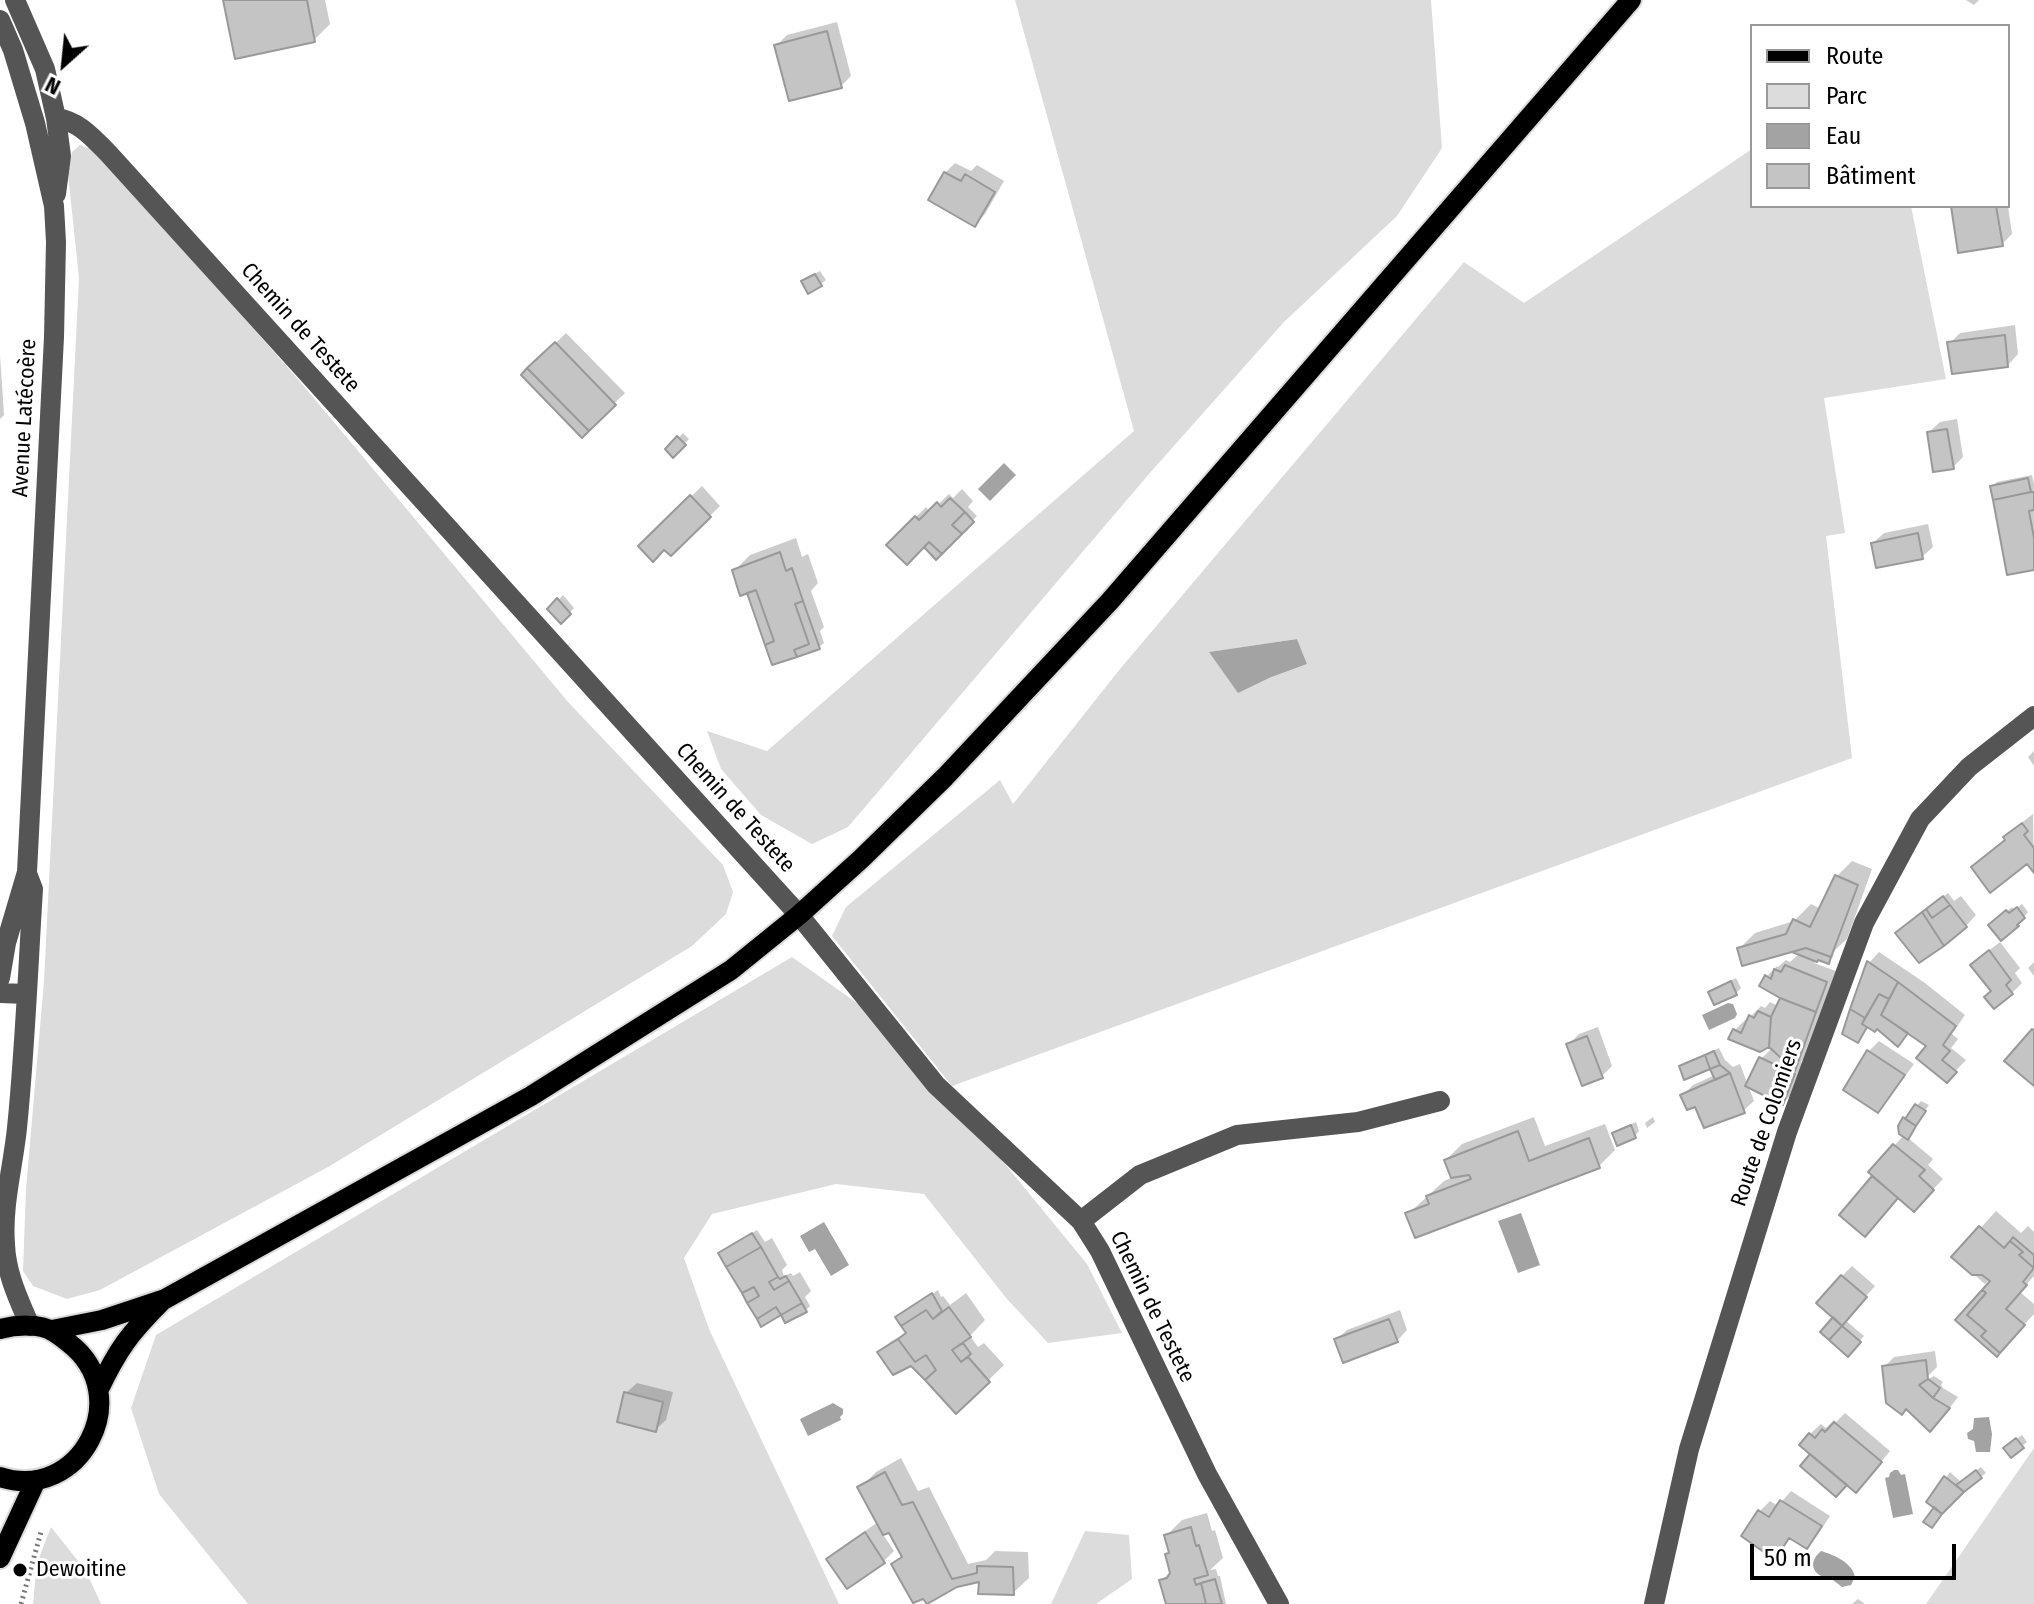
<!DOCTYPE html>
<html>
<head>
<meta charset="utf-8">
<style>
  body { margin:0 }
  #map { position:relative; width:2034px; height:1604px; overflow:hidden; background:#fff; font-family:"Fira Sans Condensed",sans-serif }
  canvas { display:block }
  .legend { position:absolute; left:1750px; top:24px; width:260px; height:184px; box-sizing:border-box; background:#fff; border:2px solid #999; margin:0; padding:10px 14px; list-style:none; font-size:24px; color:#000 }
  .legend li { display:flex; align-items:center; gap:16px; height:40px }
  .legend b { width:40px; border:2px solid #999 }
  .north { position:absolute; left:24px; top:24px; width:80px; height:80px; -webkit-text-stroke:6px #fff; paint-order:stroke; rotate:207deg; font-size:22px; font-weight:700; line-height:32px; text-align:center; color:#000 }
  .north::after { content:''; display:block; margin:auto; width:28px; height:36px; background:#000; clip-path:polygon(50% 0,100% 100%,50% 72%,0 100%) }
  .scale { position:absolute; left:1750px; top:1544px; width:206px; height:36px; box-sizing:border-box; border:4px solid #000; border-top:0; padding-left:10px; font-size:24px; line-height:28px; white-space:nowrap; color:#000; -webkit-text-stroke:6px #fff; paint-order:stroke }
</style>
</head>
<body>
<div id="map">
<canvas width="2034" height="1604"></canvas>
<ul class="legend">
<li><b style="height:10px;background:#000"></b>Route</li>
<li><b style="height:22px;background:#dcdcdc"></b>Parc</li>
<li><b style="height:22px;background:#a3a3a3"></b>Eau</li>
<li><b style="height:22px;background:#c4c4c4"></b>Bâtiment</li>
</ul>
<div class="north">N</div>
<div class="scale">50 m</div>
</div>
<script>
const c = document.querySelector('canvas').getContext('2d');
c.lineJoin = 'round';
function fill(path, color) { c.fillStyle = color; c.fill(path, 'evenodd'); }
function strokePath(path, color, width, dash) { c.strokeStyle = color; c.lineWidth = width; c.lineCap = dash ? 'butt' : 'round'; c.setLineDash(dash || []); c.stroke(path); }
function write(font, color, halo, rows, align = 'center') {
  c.font = font + ' "Fira Sans Condensed",sans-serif'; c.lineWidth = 6; c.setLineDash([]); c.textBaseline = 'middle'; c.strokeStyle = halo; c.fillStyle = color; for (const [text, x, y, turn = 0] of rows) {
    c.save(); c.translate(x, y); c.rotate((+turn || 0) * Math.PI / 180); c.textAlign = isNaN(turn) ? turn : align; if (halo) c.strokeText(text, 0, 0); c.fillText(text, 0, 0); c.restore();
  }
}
fill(new Path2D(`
  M1015,0H1431L1442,148L1397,216L1284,322L1149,474L848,827L812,844L761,815L721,769L707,731L767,751L1134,431Z
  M80,145L97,151L297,378L569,703L723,865L733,892L726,914L692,946L328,1167L100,1290L67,1299L33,1286L23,1271L26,1189L44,981L79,278L68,174L72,152Z
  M1752,149V206H1911L1946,379L1824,398L1845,533L1826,536L1852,758L952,1086L832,936L846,907L1000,780L1013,804L1120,669L1464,262L1524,303ZM1297,639L1307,664L1269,678L1210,652Z
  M792,957L895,1030L1087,1264L1122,1333L1048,1343L1007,1299L924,1194L836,1184L712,1214L684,1258L709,1329L839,1604H248L159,1494L131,1408L156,1335Z
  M2034,1448V1604H1926Z
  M51,1527L86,1571L101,1604H33L37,1563Z
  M1085,1531L1129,1535L1132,1579L1096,1604H1051Z`), '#dcdcdc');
fill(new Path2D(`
  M1004,463L1016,475L990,501L978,489Z
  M1297,639L1307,664L1269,678L1238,693L1209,652Z
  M1728,1003L1733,1004L1737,1014L1735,1018L1709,1030L1702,1015Z
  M1521,1213L1540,1265L1518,1273L1498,1221Z
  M824,1222L849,1265L831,1276L815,1249L809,1252L800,1236Z
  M833,1403L843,1409V1414L840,1417L841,1420L808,1436L800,1419Z
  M1989,1417L1992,1434L1990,1452H1976L1974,1441L1968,1439L1967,1433L1973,1429L1974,1418Z
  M1894,1470H1898L1901,1475L1905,1474L1913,1514L1893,1518L1885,1478L1889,1477L1890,1473Z
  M1821,1551C1834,1555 1852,1562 1855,1577L1851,1585L1842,1587C1838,1584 1835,1581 1831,1579C1825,1576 1823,1578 1818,1574C1809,1566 1814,1557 1821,1551Z`), '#a3a3a3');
fill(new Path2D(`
  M225,0H325L330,24L314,40Z
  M1966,0H1979L1974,5Z
  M837,22L851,76L841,86L777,45L787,35Z
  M955,163L971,171L977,165L1004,181L985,214L975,224L945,173Z
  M1953,206H2008L2012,234L2002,244Z
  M820,271L826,280L821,284L808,277Z
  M2015,325L2018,354L2008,365L1950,343L1960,333Z
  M566,333L625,393L582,435L523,375Z
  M0,355L4,415L0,419Z
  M1957,419L1963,457L1953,467L1929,432L1940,422Z
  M683,433L689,439L673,455L668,449Z
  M2032,475L2034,484V568L1992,486L1997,482Z
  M702,486L720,506L671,554L665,547L641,546Z
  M962,489L973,501L968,507L977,516L936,557L935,538L889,545L926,507L930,512L949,494L953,498Z
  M1928,524L1933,547L1922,557L1873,543L1884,533Z
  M796,538L802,557L808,554L818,583L811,591L824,627L820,631L824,643L819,647L749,594L734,571L750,555Z
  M563,595L574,608L561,621L550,609Z
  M2034,751V766L2028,757Z
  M2033,814L2034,870L2027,861L1973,867L2007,839L2006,837L2016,827Z
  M1852,861L1872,869L1847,939L1835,950L1833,957L1829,961L1819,958L1814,963L1836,971L1805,1058L1801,1062L1804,1064L1793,1093L1783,1103L1761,1059L1773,1047L1770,1044L1760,1049L1735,1030L1745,1020L1748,1021L1751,1016L1761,1006L1765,1008L1770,1002L1778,1006L1782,997L1766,977L1777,966L1778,967L1786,960L1790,962L1800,953L1792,950L1739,949L1755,933L1794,921L1811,904L1821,909L1836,877Z
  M1948,893L1954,901L1961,896L1976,915L1966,926L1919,960L1897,933L1908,923Z
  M2022,904L2028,912L2018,925L2001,938L1991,925L2012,907L2014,910Z
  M2000,942L2020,968L2015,973L2022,983L2012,993L1993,990L1983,955Z
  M1879,952L1925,983L1965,1015L1952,1034L1958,1039L1951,1048L1966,1060L1947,1080L1929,1046L1910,1032L1898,1044L1877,1027L1868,1026L1858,1041L1869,963Z
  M2034,962V976L2028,968Z
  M1736,978L1741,988L1736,993L1710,992L1715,988Z
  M1598,1027L1612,1066L1602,1076L1568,1045L1579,1034Z
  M1879,1041L1914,1064L1888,1100L1878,1111L1869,1051Z
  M1719,1048L1725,1060L1733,1067L1740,1064L1754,1101L1743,1111L1696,1104L1683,1095L1693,1085L1715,1075L1711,1066H1681L1686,1062Z
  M1921,1101L1929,1105L1907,1137L1933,1159L1928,1165L1943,1179L1914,1209L1899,1196L1842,1214L1875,1176L1871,1172L1904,1135L1905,1119Z
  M1534,1117L1545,1146L1605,1124L1615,1150L1599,1166L1408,1214L1444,1181L1453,1177L1446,1160L1462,1144Z
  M1653,1117L1655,1122L1647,1128L1645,1123Z
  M1636,1122L1639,1131L1635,1136L1614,1134L1619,1129Z
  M1996,1211L2021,1233L2028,1226L2034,1232V1276L2020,1292L2034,1304V1314L1997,1354L1995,1278L1993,1276L1985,1284L1954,1257Z
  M757,1230L765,1242L772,1238L787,1265L782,1270L784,1276L791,1273L793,1276L800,1272L811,1291L805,1297L810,1306L806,1310L773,1297L720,1253Z
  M1852,1266L1875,1286L1845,1320L1864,1336L1848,1354L1835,1317L1842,1276Z
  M938,1290L941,1297L943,1296L950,1305L966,1293L985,1320L970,1336L978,1347L984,1343L1004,1365L957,1411L912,1364L880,1352L890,1342L907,1332L897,1317Z
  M1400,1310L1407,1330L1397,1341L1336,1340L1347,1330Z
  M1935,1351L1937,1367L1925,1379L1926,1380L1934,1376L1943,1382L1941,1385L1943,1388L1958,1397L1941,1419L1884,1367L1894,1357Z
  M637,1383L673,1392L666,1420L655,1430L626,1393Z
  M1845,1413L1890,1451L1866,1480L1813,1454L1810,1434L1821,1424L1826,1428L1834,1420L1836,1422Z
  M2022,1435L2027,1442L2022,1446L2010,1444Z
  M901,1458L918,1491L929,1487L968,1564L986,1560L995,1551L1028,1552L1029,1578L1013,1593L981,1579L957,1585L894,1565L903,1555L890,1530L882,1533L894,1551L884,1561L829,1559L839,1549L878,1522L860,1488L876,1472Z
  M1981,1467L1986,1473L1962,1491L1937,1507L1929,1501L1950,1472L1961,1482Z
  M1791,1491L1830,1516L1817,1536L1806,1547L1791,1537L1775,1557L1744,1536L1760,1511L1770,1501L1778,1506Z
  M1207,1513L1212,1531L1215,1530L1223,1558L1210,1570L1216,1569L1218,1576H1220L1226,1604H1168L1161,1581L1171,1571L1170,1552L1166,1536L1182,1520Z
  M1858,1599L1865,1604H1852Z`), '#0003');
const building = new Path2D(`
  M223,0H307L315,42L235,59Z
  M827,31L842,88L789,101L774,45Z
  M944,172L961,181L965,174L995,192L975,227L928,200Z
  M1951,206H1996L2003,246L1958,253Z
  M815,274L822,286L808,294L801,281Z
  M2005,335L2008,367L1952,374L1947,342Z
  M555,342L616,405L589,431L527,368Z
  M527,368L589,431L582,438L521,375Z
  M1947,429L1954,469L1933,472L1927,432Z
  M677,436L686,445L673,458L665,449Z
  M2028,478L2031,492L1993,500L1990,486Z
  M2031,492H2034V510L2029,511L2034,538V570L2007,575L1993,500Z
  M690,495L711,517L671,556L664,550L653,562L638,546Z
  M950,498L965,512L952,525L962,534L942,554L929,542L907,565L886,545L915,516L919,520L937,502L941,507Z
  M965,512L974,522L962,534L952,525Z
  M1918,533L1923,559L1876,568L1871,543Z
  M929,542L942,554L936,560L924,547Z
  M780,552L786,571L792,568L803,601L795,604L809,644L794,650L797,657L772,665L765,645L774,641L756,590L740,596L732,570Z
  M756,590L774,641L765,645L747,593Z
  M557,598L571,614L561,624L547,609Z
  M803,601L820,649L797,657L794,650L809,644L795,604Z
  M2022,823L2028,831L2024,835L2034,848V873L2027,864L1990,893L1971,867L2005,840L2003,837Z
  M1835,875L1858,885L1831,957L1806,948L1742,966L1737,948L1786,934L1793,919L1810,927Z
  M1943,896L1950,905L1932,918L1926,909Z
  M1950,905L1967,927L1944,946L1922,912L1926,909L1932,918Z
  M2017,907L2025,918L2017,925L2019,926L2001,941L1988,925L2006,910L2009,913Z
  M1922,912L1944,946L1919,963L1895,933Z
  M1806,948L1831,957L1829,964L1818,960L1817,962L1792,952Z
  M1989,950L2011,980L2006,985L2013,994L1994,1009L1984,997L1991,991L1970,965Z
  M1867,961L1898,982L1889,999L1879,994L1865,1018L1850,1009Z
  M1785,965L1827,982L1816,1012L1780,998L1759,986L1765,975L1771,979L1774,969L1781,972Z
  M1731,981L1737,995L1714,1005L1708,992Z
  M1898,982L1956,1026L1943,1045L1950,1051L1942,1060L1957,1072L1947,1083L1916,1058L1926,1046L1881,1015Z
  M1879,994L1889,999L1881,1015L1908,1033L1898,1047L1877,1029L1875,1032L1862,1024Z
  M1780,998L1816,1012L1795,1071L1769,1047L1771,1017Z
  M1850,1009L1865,1018L1862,1024L1867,1027L1858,1043L1842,1034Z
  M1758,1011L1771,1017L1769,1047L1760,1052L1728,1039L1733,1029L1741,1033L1749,1015L1754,1018Z
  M2032,1029L2034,1030V1086L2004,1061Z
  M1587,1036L1603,1078L1582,1086L1566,1044Z
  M1867,1050L1905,1075L1878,1113L1843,1090Z
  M1714,1051L1720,1065L1710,1069L1705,1055Z
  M1705,1055L1710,1069L1684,1080L1679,1066Z
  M1759,1057L1795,1074L1783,1105L1745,1086Z
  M1720,1065L1730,1073L1715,1080L1710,1069Z
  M1730,1073L1745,1113L1704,1128L1695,1107L1687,1110L1680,1095Z
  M1915,1104L1926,1111L1916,1126L1905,1119Z
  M1903,1117L1916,1126L1908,1140L1899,1134L1898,1126Z
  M1631,1125L1636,1138L1617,1146L1612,1133Z
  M1518,1131L1529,1161L1589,1138L1600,1168L1415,1238L1405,1213L1429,1204L1426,1196L1471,1179L1469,1175L1451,1178L1444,1160Z
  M1893,1144L1925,1170L1919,1176L1934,1190L1914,1212L1868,1172Z
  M1872,1176L1898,1198L1865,1237L1839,1215Z
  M1979,1226L2004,1248L2010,1241L2023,1252L2019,1255L2034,1268L2023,1282L2027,1285L2006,1309L2025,1325L2000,1353L1981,1336L1986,1331L1967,1315L1986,1293L1982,1290L1990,1281L1982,1275H1972L1951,1257Z
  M752,1233L761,1247L726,1267L718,1253Z
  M2013,1237L2034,1255V1268L2019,1255L2023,1252L2010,1241Z
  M761,1247L778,1277L769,1282L774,1290L789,1281L802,1303L781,1315L776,1307L757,1319L747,1303L759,1296L754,1287L742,1293L726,1267Z
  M1841,1275L1867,1297L1842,1326L1816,1303Z
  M786,1276L789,1281L774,1290L769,1282L778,1277L780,1279Z
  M754,1287L759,1296L747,1303L742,1293Z
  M1982,1290L1986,1293L1967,1315L1986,1331L1981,1336L2000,1353L1997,1357L1955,1320Z
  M932,1293L942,1311L933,1319L926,1310L901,1326L895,1317Z
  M802,1303L807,1312L785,1323L781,1315Z
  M776,1307L781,1315L761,1327L757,1319Z
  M949,1307L971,1337L952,1350L961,1362L968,1357L990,1382L956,1414L925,1380L936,1370L926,1355L915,1362L898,1339L906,1333L901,1326L926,1310L933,1319Z
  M1833,1317L1842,1326L1829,1340L1820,1332Z
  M1389,1319L1398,1342L1343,1363L1334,1339Z
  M1842,1326L1861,1342L1848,1357L1829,1340Z
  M898,1339L915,1362L926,1355L936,1370L925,1380L911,1366L893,1375L877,1352Z
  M963,1343L971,1354L961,1362L952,1350Z
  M1926,1360L1928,1379L1919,1385L1933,1398L1950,1408L1930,1432L1906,1409L1902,1415L1886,1403L1882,1366Z
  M1928,1379L1940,1388L1933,1398L1919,1385Z
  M624,1392L663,1402L656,1432L617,1422Z
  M1834,1422L1882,1462L1856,1493L1799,1445L1809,1433L1815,1438L1822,1429L1825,1432Z
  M2016,1438L2024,1448L2011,1458L2003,1448Z
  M1810,1454L1847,1485L1836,1497L1800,1466Z
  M1976,1470L1982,1478L1964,1492L1956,1485Z
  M885,1472L902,1505L913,1502L952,1579L977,1573V1566L1013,1567L1014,1595L978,1594L979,1582L957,1587L927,1604L923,1599L913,1603L891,1564L902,1557L889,1533L883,1535L857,1487Z
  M1944,1476L1964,1492L1942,1514L1926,1502Z
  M1780,1500L1822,1526L1807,1549L1789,1538L1775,1560L1741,1536L1758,1510L1769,1517Z
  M1934,1507L1942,1514L1932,1528L1923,1522Z
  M1191,1527L1196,1546L1199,1545L1208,1575L1194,1579L1196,1585L1201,1583L1206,1604H1166L1159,1580L1167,1578L1170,1573L1165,1554L1169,1553L1164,1535Z
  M865,1532L885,1563L847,1589L826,1559Z
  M1215,1579L1222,1604H1206L1201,1583Z`);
fill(building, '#c4c4c4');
strokePath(building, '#999', 2);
const major = new Path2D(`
  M0,1329C15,1325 40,1323 54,1332C59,1335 64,1339 69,1343C137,1396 80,1503 0,1477
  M52,1330L102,1320L165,1299L531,1096L731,970L799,915L861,859L945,777L1110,601L1631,0
  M99,1389C118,1349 130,1333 161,1302
  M0,1558L36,1480`);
strokePath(major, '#dbdbdb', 24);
strokePath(new Path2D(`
  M21,1604L41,1532`), '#777', 5, [2, 4]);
strokePath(new Path2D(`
  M15,0L45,69L56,118L61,156L56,194
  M0,20L13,50L35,123L54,206L56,242L54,337L27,872L6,943L0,978
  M56,118C79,121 93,138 108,153L799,915L936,1085L1081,1221L1100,1251L1207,1474L1279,1604
  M28,876L33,889C28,969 25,1049 17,1128C13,1167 2,1205 5,1244C6,1274 19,1300 30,1326
  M0,993L26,994
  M1081,1221L1140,1175L1237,1135L1358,1122L1440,1101
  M1654,1604L1689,1449L1787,1132L1864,923L1920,819L1969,767L2034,716`), '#555', 20);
strokePath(major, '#000', 20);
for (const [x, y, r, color] of [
  [20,1570,8,"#000"]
]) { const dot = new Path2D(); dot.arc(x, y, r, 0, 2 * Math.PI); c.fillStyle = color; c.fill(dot); strokePath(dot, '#fff', 3); }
write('22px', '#000', '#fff', [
  ["Chemin de Testete",300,328,48],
  ["Avenue Latécoère",25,418,-87],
  ["Chemin de Testete",735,808,48],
  ["Route de Colomiers",1767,1123,-71],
  ["Chemin de Testete",1152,1307,64]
]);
write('22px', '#000', '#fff', [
  ["Dewoitine",36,1570]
], 'left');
</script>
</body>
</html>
